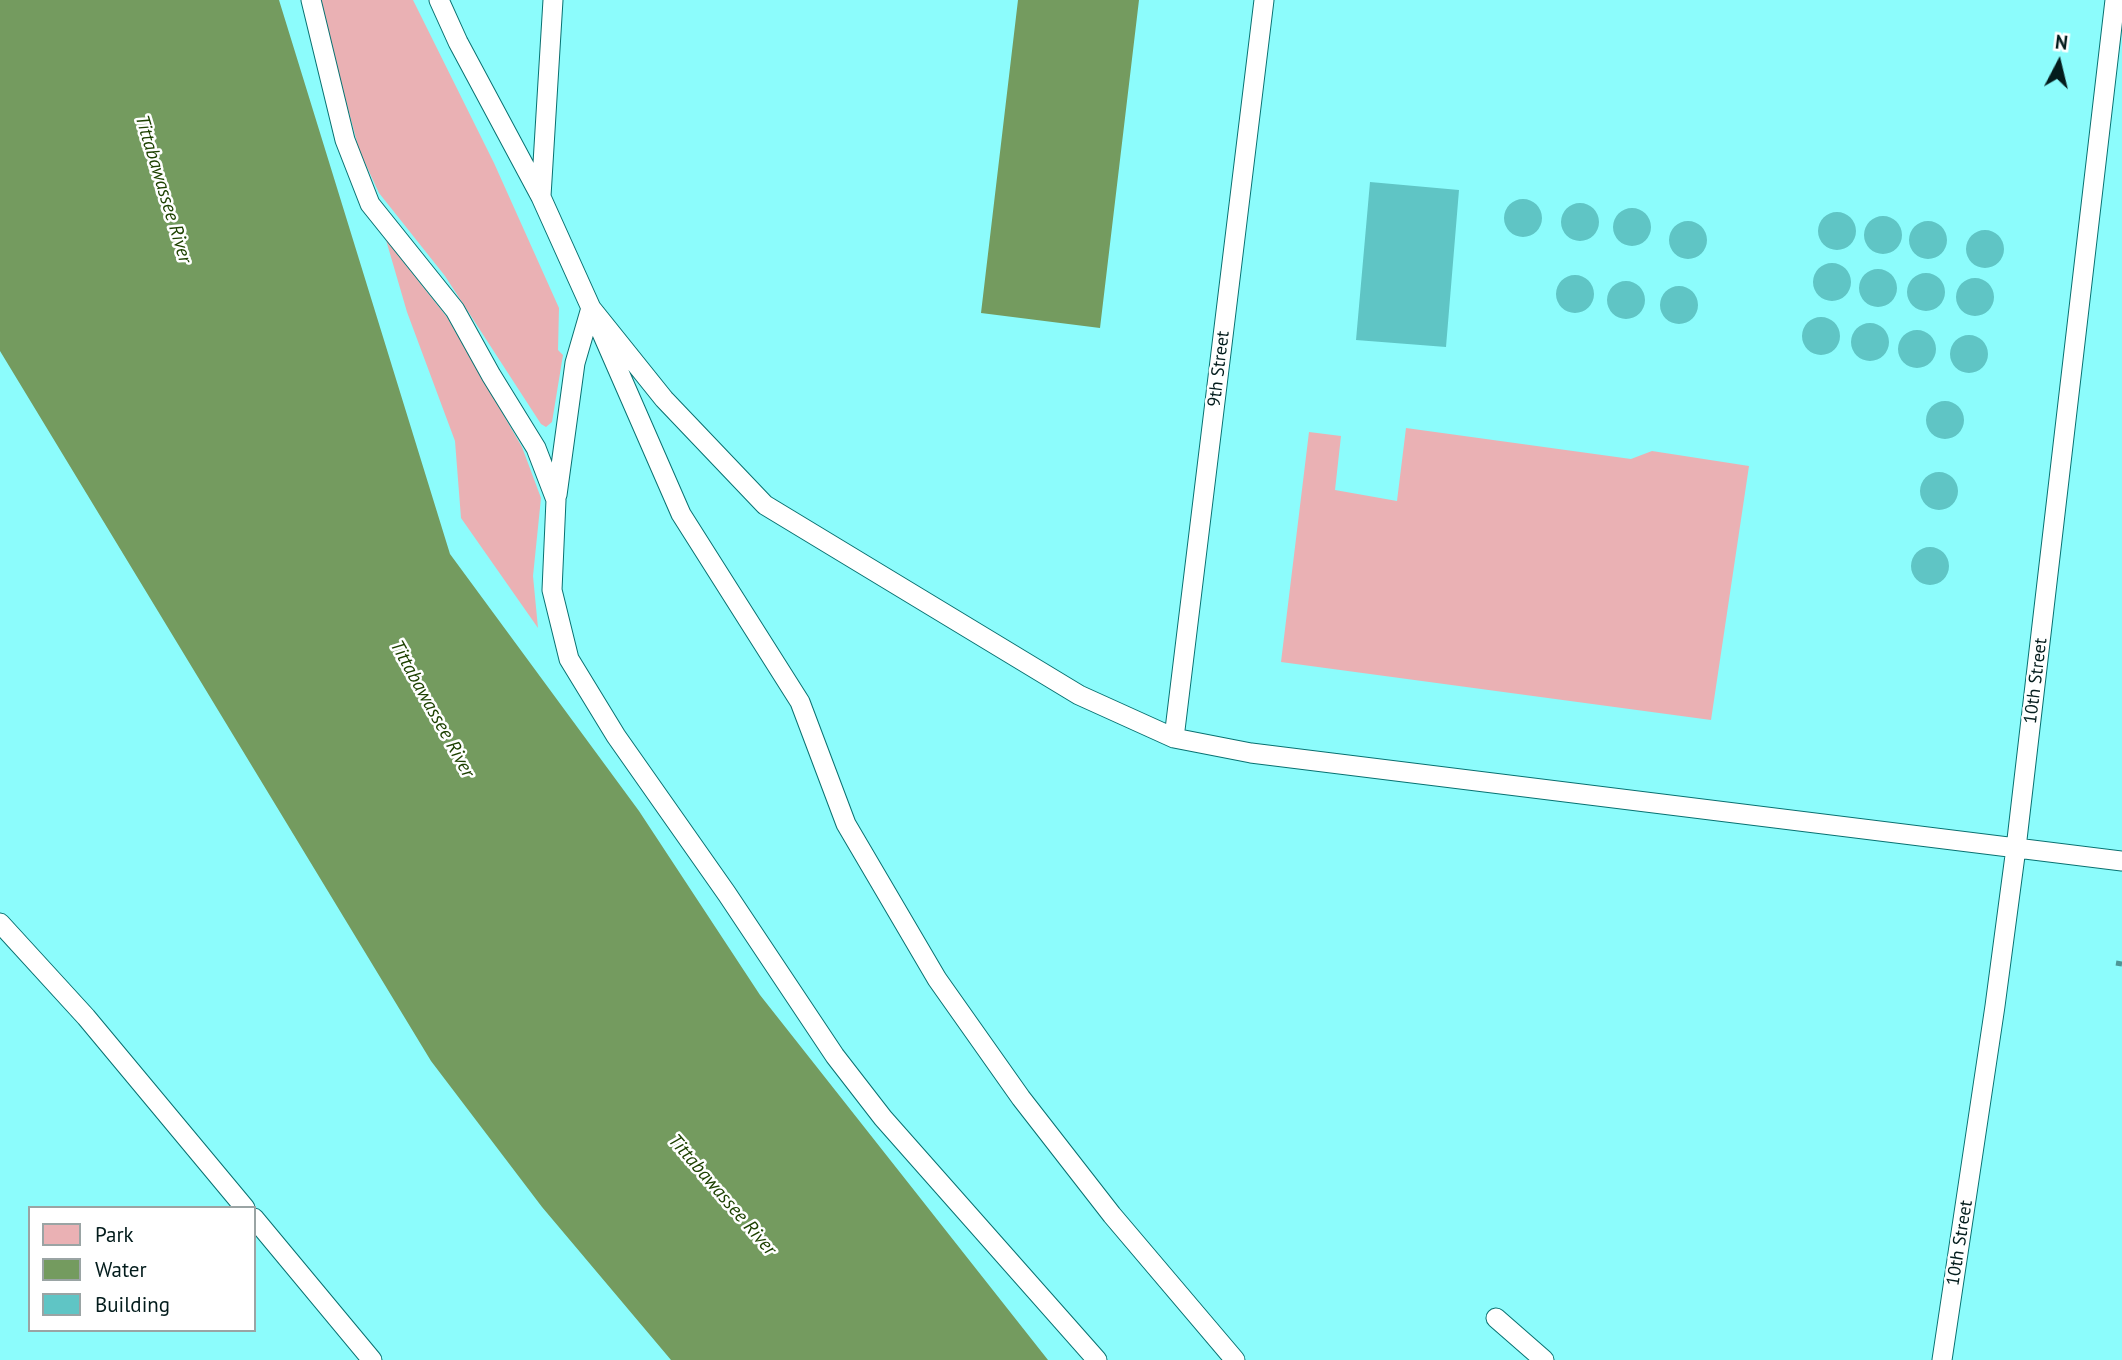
<!DOCTYPE html>
<html>
<head>
<meta charset="utf-8">
<style>
  body { margin:0 }
  #map { position:relative; width:2122px; height:1360px; overflow:hidden; background:#8cfcfc; font-family:"PT Sans",sans-serif }
  canvas { display:block }
  .legend { position:absolute; left:28px; top:1206px; width:228px; height:126px; box-sizing:border-box; background:#fff; border:2px solid #9aa4a4; margin:0; padding:9px 12px; list-style:none; font-size:21px; color:#031c1c }
  .legend li { display:flex; align-items:center; gap:14px; height:35px }
  .legend b { width:35px; border:2px solid #9aa4a4 }
  .north { position:absolute; left:2024px; top:28px; width:70px; height:70px; -webkit-text-stroke:5px #fff; paint-order:stroke; rotate:7deg; font-size:19px; font-weight:700; line-height:28px; text-align:center; color:#031c1c }
  .north::after { content:''; display:block; margin:auto; width:24px; height:32px; background:#031c1c; clip-path:polygon(50% 0,100% 100%,50% 72%,0 100%) }
</style>
</head>
<body>
<div id="map">
<canvas width="2122" height="1360"></canvas>
<ul class="legend">
<li><b style="height:19px;background:#eab1b4"></b>Park</li>
<li><b style="height:19px;background:#749b5f"></b>Water</li>
<li><b style="height:19px;background:#5fc5c5"></b>Building</li>
</ul>
<div class="north">N</div>
</div>
<script>
const c = document.querySelector('canvas').getContext('2d');
c.lineJoin = 'round';
function fill(path, color) { c.fillStyle = color; c.fill(path, 'evenodd'); }
function strokePath(path, color, width, dash) { c.strokeStyle = color; c.lineWidth = width; c.lineCap = dash ? 'butt' : 'round'; c.setLineDash(dash || []); c.stroke(path); }
function write(font, color, halo, rows, align = 'center') {
  c.font = font + ' "PT Sans",sans-serif'; c.lineWidth = 5; c.setLineDash([]); c.textBaseline = 'middle'; c.strokeStyle = halo; c.fillStyle = color; for (const [text, x, y, turn = 0] of rows) {
    c.save(); c.translate(x, y); c.rotate((+turn || 0) * Math.PI / 180); c.textAlign = isNaN(turn) ? turn : align; if (halo) c.strokeText(text, 0, 0); c.fillText(text, 0, 0); c.restore();
  }
}
fill(new Path2D(`
  M319,0H413L494,163L559,308L558,350L563,355L552,422L546,427L541,424L445,276L379,193L359,150Z
  M386,240L447,317L522,447L541,498L533,576L538,628L461,518L455,441L407,312Z
  M1406,428L1631,459L1652,451L1749,466L1711,720L1281,662L1309,432L1341,436L1335,490L1397,501Z`), '#eab1b4');
fill(new Path2D(`
  M0,0H279L450,554L639,811L760,995L1048,1360H671L542,1207L431,1061L0,351Z
  M1018,0H1139L1100,328L981,313Z`), '#749b5f');
fill(new Path2D(`
  M1370,182L1459,190L1446,347L1356,340Z
  M1504 218a19 19 0 1 1 38 0a19 19 0 1 1-38 0Z
  M1561 222a19 19 0 1 1 38 0a19 19 0 1 1-38 0Z
  M1613 227a19 19 0 1 1 38 0a19 19 0 1 1-38 0Z
  M1818 231a19 19 0 1 1 38 0a19 19 0 1 1-38 0Z
  M1864 235a19 19 0 1 1 38 0a19 19 0 1 1-38 0Z
  M1669 240a19 19 0 1 1 38 0a19 19 0 1 1-38 0Z
  M1909 240a19 19 0 1 1 38 0a19 19 0 1 1-38 0Z
  M1966 249a19 19 0 1 1 38 0a19 19 0 1 1-38 0Z
  M1813 282a19 19 0 1 1 38 0a19 19 0 1 1-38 0Z
  M1859 288a19 19 0 1 1 38 0a19 19 0 1 1-38 0Z
  M1907 292a19 19 0 1 1 38 0a19 19 0 1 1-38 0Z
  M1556 294a19 19 0 1 1 38 0a19 19 0 1 1-38 0Z
  M1956 297a19 19 0 1 1 38 0a19 19 0 1 1-38 0Z
  M1607 300a19 19 0 1 1 38 0a19 19 0 1 1-38 0Z
  M1660 305a19 19 0 1 1 38 0a19 19 0 1 1-38 0Z
  M1802 336a19 19 0 1 1 38 0a19 19 0 1 1-38 0Z
  M1851 342a19 19 0 1 1 38 0a19 19 0 1 1-38 0Z
  M1898 349a19 19 0 1 1 38 0a19 19 0 1 1-38 0Z
  M1950 354a19 19 0 1 1 38 0a19 19 0 1 1-38 0Z
  M1926 420a19 19 0 1 1 38 0a19 19 0 1 1-38 0Z
  M1920 491a19 19 0 1 1 38 0a19 19 0 1 1-38 0Z
  M1911 566a19 19 0 1 1 38 0a19 19 0 1 1-38 0Z`), '#5fc5c5');
const lane = new Path2D(`
  M311,0L345,140L370,204L455,310L491,375L536,448L556,500L552,590L569,659L616,736L727,894L835,1056L883,1118L1097,1360
  M439,0L458,42L541,197L591,308L664,399L765,505L1079,695L1174,738L1251,753L2122,861
  M541,196L553,0
  M557,495L575,363L591,308L681,514L800,702L846,824L937,979L1021,1098L1112,1215L1235,1360
  M1174,738L1264,0
  M0,923L86,1017L245,1208
  M254,1218L372,1360
  M1496,1318L1544,1360
  M1942,1360L1995,1006L2016,848L2115,0`);
strokePath(lane, '#087171', 21);
strokePath(lane, '#fff', 19);
strokePath(new Path2D(`
  M2116,963L2122,964`), '#4e9696', 5, [9, 9]);
write('18px', '#031c1c', '#fff', [
  ["9th Street",1219,369,-83],
  ["10th Street",2036,681,-83],
  ["10th Street",1960,1243,-81]
]);
write('italic 19px', '#1d4100', '#fff', [
  ["Tittabawassee River",163,189,73],
  ["Tittabawassee River",432,709,61],
  ["Tittabawassee River",722,1195,49]
]);
</script>
</body>
</html>
